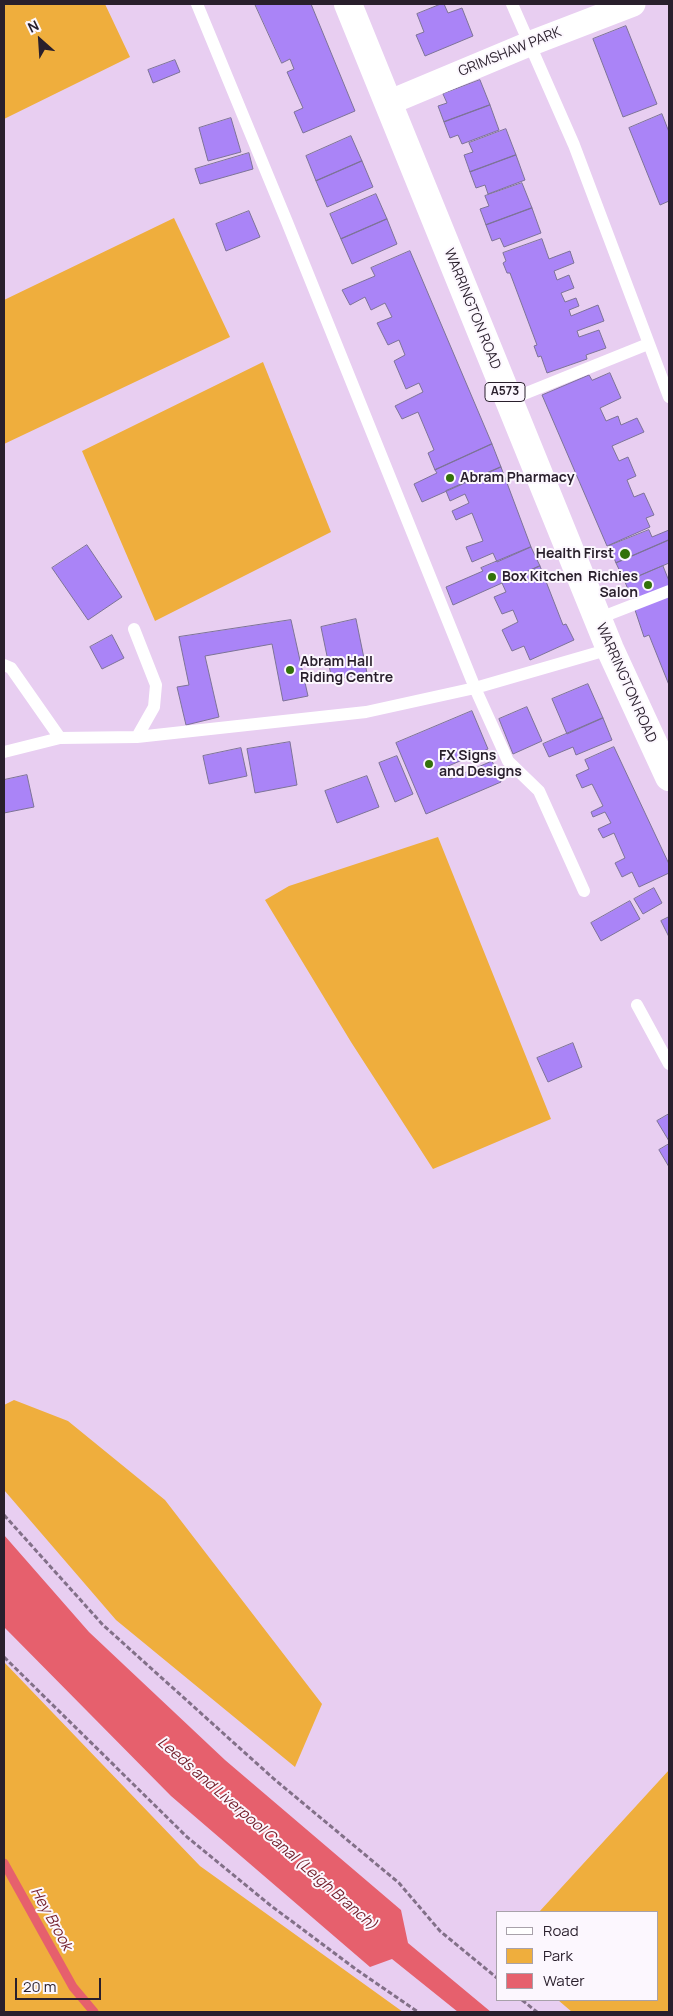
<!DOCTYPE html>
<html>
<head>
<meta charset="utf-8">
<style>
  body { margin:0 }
  #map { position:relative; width:673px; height:2016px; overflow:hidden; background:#e8cef1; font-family:Manrope,sans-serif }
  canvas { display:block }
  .frame { position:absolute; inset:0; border:5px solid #291f2c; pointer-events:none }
  .legend { position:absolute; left:496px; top:1911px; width:162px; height:90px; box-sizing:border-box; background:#fcf7fe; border:1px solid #a8a1aa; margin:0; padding:6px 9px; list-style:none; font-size:15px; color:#291f2c }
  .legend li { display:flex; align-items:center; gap:10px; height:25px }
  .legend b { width:25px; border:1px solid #a8a1aa }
  .north { position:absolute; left:15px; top:15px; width:50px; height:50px; -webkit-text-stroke:4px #fcf7fe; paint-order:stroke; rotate:334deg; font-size:14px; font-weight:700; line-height:20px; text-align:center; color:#291f2c }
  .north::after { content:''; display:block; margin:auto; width:18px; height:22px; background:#291f2c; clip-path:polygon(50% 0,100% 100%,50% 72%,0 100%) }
  .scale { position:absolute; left:15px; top:1978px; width:86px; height:22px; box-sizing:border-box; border:2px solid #291f2c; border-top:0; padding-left:6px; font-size:15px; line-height:18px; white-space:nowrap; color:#291f2c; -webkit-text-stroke:4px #fcf7fe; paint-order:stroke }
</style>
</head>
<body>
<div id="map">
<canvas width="673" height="2016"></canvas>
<div class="frame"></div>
<ul class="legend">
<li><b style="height:6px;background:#fff"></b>Road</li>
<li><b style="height:14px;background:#efae3d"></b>Park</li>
<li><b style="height:14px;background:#e6606d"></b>Water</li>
</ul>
<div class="north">N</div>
<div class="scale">20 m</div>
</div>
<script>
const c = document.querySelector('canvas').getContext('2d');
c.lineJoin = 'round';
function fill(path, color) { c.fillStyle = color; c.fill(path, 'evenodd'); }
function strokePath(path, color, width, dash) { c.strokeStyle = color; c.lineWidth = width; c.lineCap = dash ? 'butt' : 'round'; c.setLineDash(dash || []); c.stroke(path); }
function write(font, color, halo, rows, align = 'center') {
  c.font = font + ' Manrope,sans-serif'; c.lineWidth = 4; c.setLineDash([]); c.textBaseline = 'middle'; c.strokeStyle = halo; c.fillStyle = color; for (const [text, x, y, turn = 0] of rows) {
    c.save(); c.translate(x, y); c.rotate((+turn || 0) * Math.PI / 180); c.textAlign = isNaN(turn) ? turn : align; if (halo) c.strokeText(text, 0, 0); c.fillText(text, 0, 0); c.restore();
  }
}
fill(new Path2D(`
  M4,4H105L130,57L4,119Z
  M174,218L230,337L4,444V300Z
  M263,362L331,532L155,621L82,451Z
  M438,837L551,1119L433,1169L351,1042L265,900L289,886Z
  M14,1400L68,1421L165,1500L322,1704L295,1767L116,1620L4,1490V1405Z
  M4,1662L200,1866L403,2012H4Z
  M669,1770V2012H572L558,2000H657V1912H539Z`), '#efae3d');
fill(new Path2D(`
  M4,1535L89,1632L225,1760L401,1910L408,1943L491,2012H458L392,1959L370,1967L171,1796L4,1627Z`), '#e6606d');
strokePath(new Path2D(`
  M4,1863L73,1987L94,2012`), '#e6606d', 9);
const building = new Path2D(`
  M255,4H311L355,111L303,133L294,112L303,108L287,72L294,69L290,59L282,63Z
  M441,4H444L448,13L462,8L473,36L425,56L416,35L424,32L417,14Z
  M626,26L657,104L623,117L593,39Z
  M175,60L180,72L153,83L148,70Z
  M480,80L490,105L444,122L438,106L447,103L443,94Z
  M490,105L499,130L462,144L458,135L450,138L444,122Z
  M662,114L669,132V201L660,205L629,128Z
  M231,118L241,152L208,161L199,128Z
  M506,129L516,155L470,172L464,155L473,152L469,143Z
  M351,136L362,161L316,181L306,156Z
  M249,153L253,169L200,184L195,169Z
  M516,155L525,180L488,194L485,185L476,188L470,172Z
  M362,161L373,187L327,207L316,181Z
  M522,183L532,208L486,225L480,209L489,206L485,196Z
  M376,194L387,219L341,239L330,214Z
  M532,208L541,233L504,247L500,238L492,241L486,225Z
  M249,211L260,237L226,251L216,224Z
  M387,219L397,244L352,264L341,239Z
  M542,239L549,259L570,251L574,263L554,271L557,280L569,275L574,288L561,293L565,302L576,298L579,306L569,310L571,316L598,305L604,321L577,331L579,337L599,330L606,348L586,355L587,359L547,373L541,356L538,357L534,346L537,345L510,273H507L503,263L506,261L503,253Z
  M410,251L492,444L435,470L428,453L434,450L418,412L402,419L395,406L423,392L419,383L406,389L394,361L405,355L399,340L388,345L377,323L392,317L385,303L371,310L365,297L350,305L342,290L375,276L371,268Z
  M610,373L621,398L600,408L606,421L618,416L621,425L637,418L644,432L612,446L619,461L628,457L636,476L627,480L634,497L644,493L654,515L646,518L650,527L607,546L542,395L589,375L592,380Z
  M492,444L501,467L422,502L414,484L437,473L435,470Z
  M501,467L531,547L497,562L493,553L472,562L466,547L483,541L472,513L456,520L452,511L469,503L465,494L450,501L446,491Z
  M649,530L652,537L669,530V540L616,563L609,546Z
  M669,540V563L625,582L616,563Z
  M87,545L122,597L88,620L52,568Z
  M531,547L540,566L453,605L446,587L483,571L481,568Z
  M540,566L563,625L566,624L574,640L530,660L524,646L512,651L502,630L518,622L513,610L502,614L494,597L506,592L502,583Z
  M663,566L669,581V587L633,601L625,582Z
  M669,596V685L649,635L644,637L635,610Z
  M356,619L367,673L332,680L321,627Z
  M291,620L308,696L283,701L272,644L205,656L219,717L186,725L177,687L189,685L179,637Z
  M112,635L124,658L102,669L90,647Z
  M588,684L603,718L567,734L552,699Z
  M527,707L542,741L513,754L499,719Z
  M472,711L488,749L446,767L450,779L492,761L501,782L426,814L396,743Z
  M603,718L612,740L576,755L573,747L549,757L543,744Z
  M290,742L297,785L255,793L247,749Z
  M614,747L669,864V873L639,887L632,872L622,877L615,863L625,858L614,833L603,838L598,829L611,823L605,812L593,817L591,812L603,806L592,784L582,788L576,775L589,769L585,760Z
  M241,748L247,776L209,784L203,756Z
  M397,756L413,794L395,802L379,763Z
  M27,775L34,807L4,813V780Z
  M367,776L379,807L337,823L325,791Z
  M654,888L662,903L643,914L634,899Z
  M630,901L640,919L601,941L591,923Z
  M669,917V937L661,921Z
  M573,1043L582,1067L548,1082L537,1058Z
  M669,1114V1141L657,1121Z
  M669,1144V1167L659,1150Z`);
fill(building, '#aa84f7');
strokePath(building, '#7d7397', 1);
strokePath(new Path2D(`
  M4,1515L103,1625L274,1779L399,1883L440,1931L497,1978
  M4,1657L187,1837L270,1905L357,1970L418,2012
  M522,2000L537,2012`), '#827088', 3, [5, 2.5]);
strokePath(new Path2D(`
  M197,4L287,222L475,688L508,761L539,791L584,891
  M512,4L574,145L669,397
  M509,400L648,344
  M597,619L669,591
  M134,629L156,685L154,707L137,737
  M4,665L11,668L60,738
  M4,752L60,738L137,737L366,712L475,688L610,649
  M637,1005L669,1064`), '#fff', 12);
strokePath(new Path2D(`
  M388,103L529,44L633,4`), '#fff', 25);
strokePath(new Path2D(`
  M348,4L610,649L669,777`), '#fff', 28);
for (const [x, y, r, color] of [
  [450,478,5,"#33720a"],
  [625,554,6,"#33720a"],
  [492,577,5,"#33720a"],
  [648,585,5,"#33720a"],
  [290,670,5,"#33720a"],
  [429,764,5,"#33720a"]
]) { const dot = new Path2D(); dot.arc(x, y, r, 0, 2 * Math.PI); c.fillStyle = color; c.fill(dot); strokePath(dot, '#fcf7fe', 2); }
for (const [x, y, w] of [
  [505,392,40]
]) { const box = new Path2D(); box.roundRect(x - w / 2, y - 9.5, w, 19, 4); c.fillStyle = '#fcf7fe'; c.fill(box); strokePath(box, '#291f2c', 1); }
write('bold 12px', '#291f2c', null, [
  ["A573",505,392]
]);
write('14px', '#291f2c', '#fcf7fe', [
  ["GRIMSHAW PARK",510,52,-22],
  ["WARRINGTON ROAD",472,309,68],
  ["WARRINGTON ROAD",626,683,66]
]);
write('bold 14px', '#291f2c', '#fcf7fe', [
  ["Abram Pharmacy",460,478],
  ["Health First",614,554,"right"],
  ["Box Kitchen",502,577],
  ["Richies",638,577,"right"],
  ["Salon",638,593,"right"],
  ["Abram Hall",300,662],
  ["Riding Centre",300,678],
  ["FX Signs",439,756],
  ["and Designs",439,772]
], 'left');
write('italic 15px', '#731e2a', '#fcf7fe', [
  ["Leeds and Liverpool Canal (Leigh Branch)",267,1834,41],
  ["Hey Brook",51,1919,61]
]);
</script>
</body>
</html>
